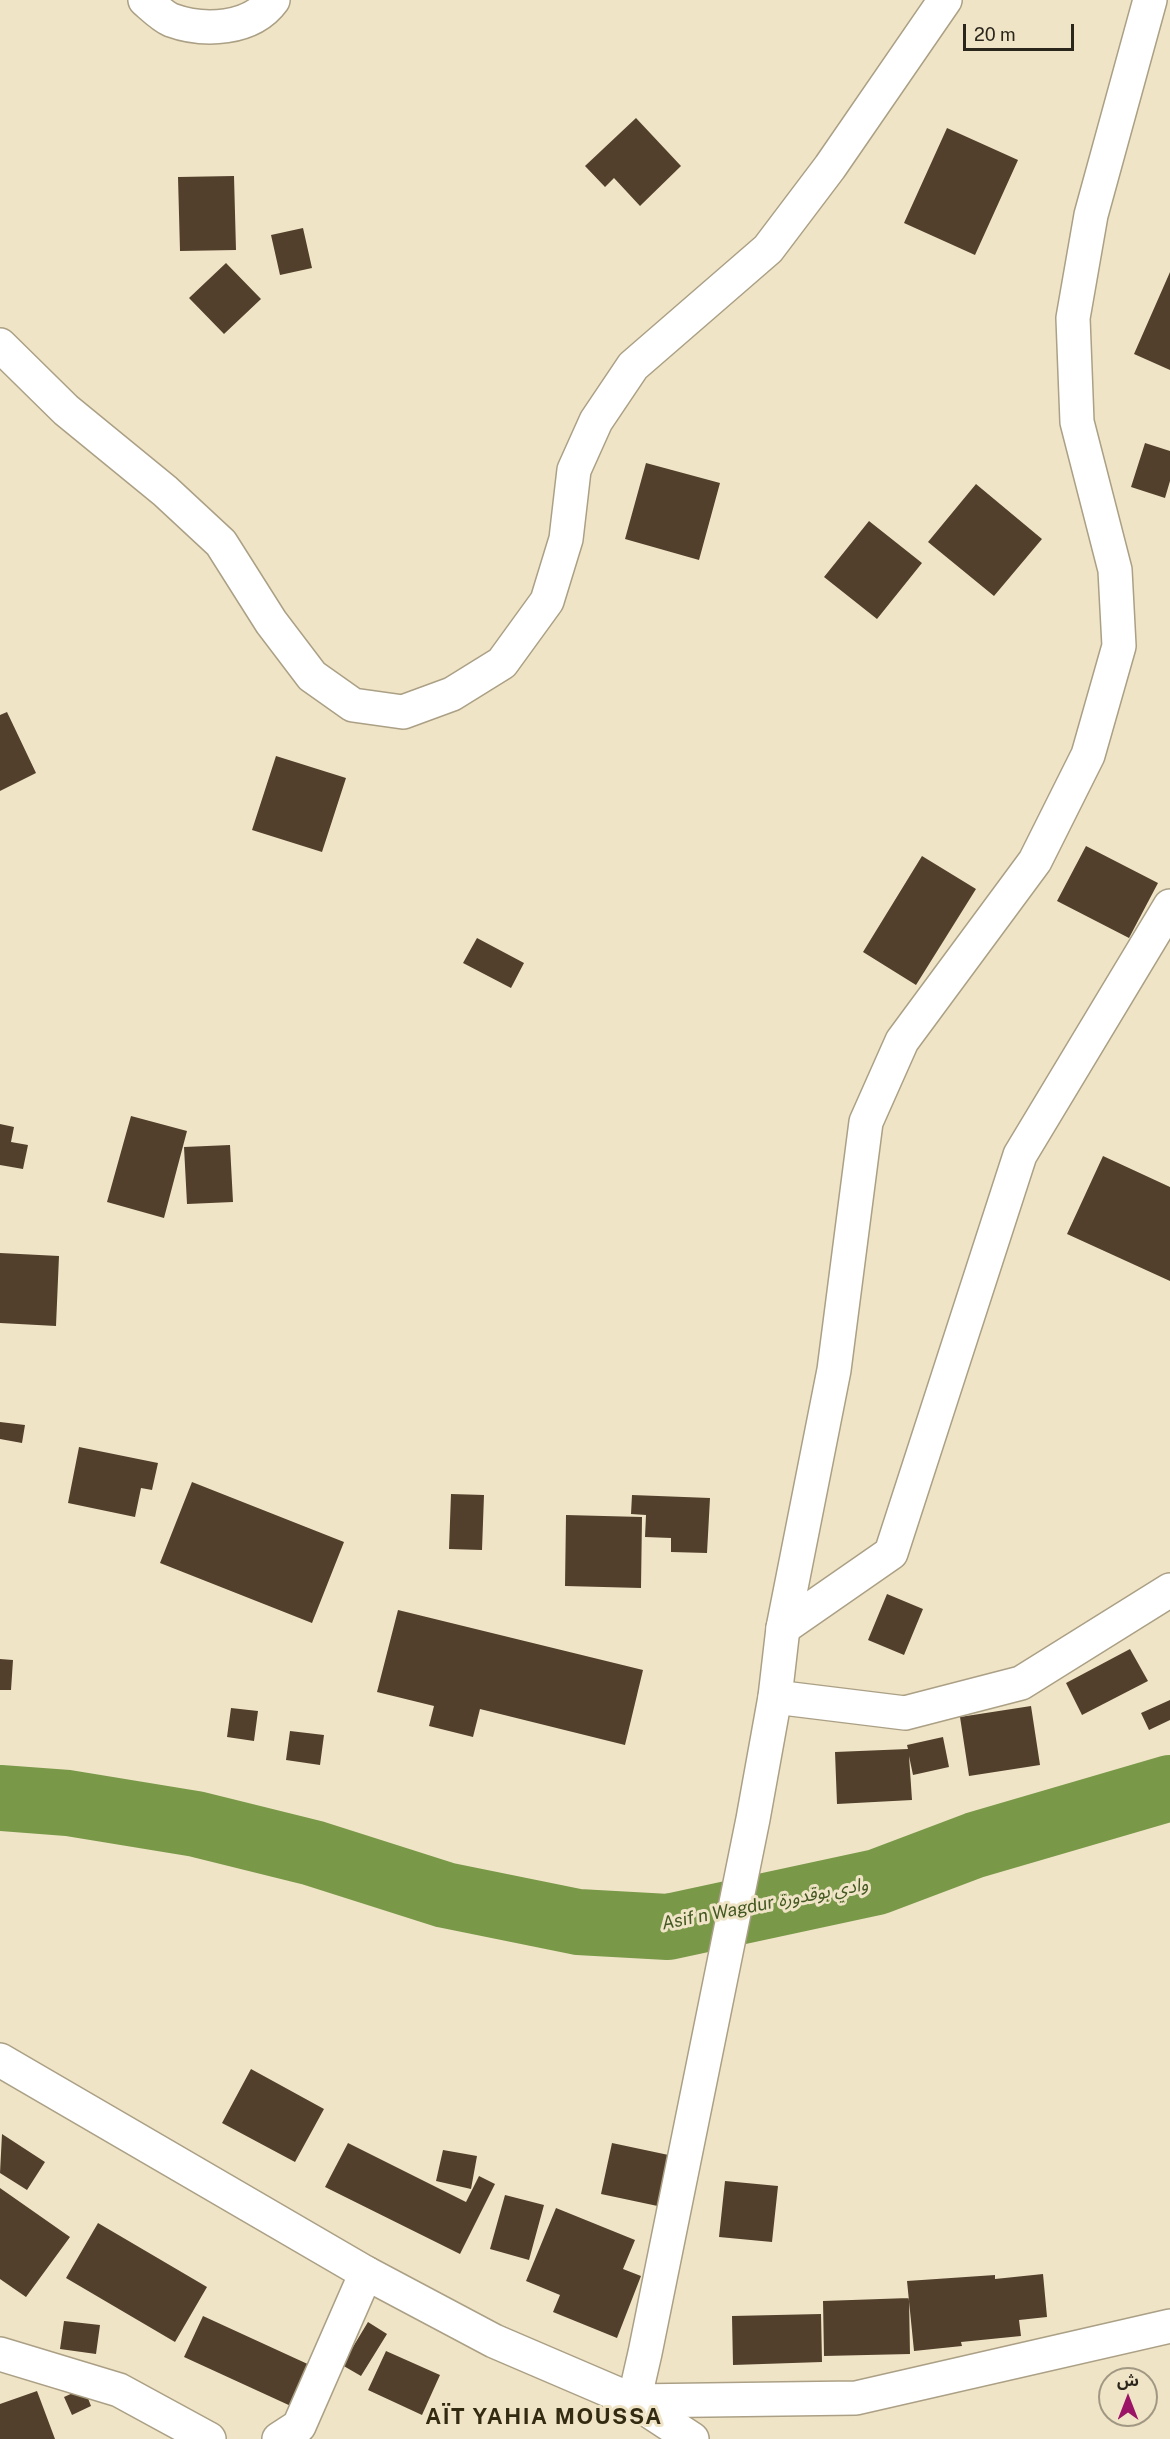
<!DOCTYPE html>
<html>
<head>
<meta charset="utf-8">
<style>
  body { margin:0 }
  #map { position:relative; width:1170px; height:2439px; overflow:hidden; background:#f0e4c7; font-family:"Public Sans","Noto Sans Arabic",sans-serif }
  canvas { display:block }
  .north { position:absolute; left:1098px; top:2367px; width:60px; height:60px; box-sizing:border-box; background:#f0e4c7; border:2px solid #a19883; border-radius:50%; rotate:0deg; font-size:16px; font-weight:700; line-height:24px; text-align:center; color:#2b261c }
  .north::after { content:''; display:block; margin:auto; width:21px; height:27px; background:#9b1465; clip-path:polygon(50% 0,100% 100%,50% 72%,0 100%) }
  .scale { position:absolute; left:963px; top:24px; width:111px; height:27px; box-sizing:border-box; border:3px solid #2b261c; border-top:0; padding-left:8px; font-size:18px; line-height:21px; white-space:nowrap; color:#2b261c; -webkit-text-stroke:4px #f0e4c7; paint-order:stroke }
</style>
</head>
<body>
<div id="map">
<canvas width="1170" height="2439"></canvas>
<div class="north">ش</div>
<div class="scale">20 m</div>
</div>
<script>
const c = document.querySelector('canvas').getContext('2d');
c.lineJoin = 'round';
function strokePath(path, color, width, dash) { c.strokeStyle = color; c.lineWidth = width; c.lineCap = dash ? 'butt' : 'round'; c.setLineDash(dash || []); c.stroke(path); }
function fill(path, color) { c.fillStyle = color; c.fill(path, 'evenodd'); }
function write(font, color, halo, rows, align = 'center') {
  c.font = font + ' "Public Sans","Noto Sans Arabic",sans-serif'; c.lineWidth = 6; c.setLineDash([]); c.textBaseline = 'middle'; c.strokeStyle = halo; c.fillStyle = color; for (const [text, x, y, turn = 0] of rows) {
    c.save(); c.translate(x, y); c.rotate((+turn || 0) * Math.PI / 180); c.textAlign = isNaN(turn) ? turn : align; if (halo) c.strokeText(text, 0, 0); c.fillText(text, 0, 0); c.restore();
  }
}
strokePath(new Path2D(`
  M0,1798L68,1803L196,1824L313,1853L445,1895L578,1922L668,1927L877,1882L975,1845L1170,1788`), '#799949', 66);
fill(new Path2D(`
  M636,118L681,166L640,206L614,178L605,187L585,166Z
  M947,128L1018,160L975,255L904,223Z
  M234,176L236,250L180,251L178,177Z
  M303,228L312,268L280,275L271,235Z
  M226,263L261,299L224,334L189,298Z
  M1170,272V370L1134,354Z
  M1145,443L1170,451V481L1165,498L1131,487Z
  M646,463L720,483L699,560L625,539Z
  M976,484L1042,539L994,596L928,542Z
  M869,521L922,563L877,619L824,577Z
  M7,712L36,773L0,791V715Z
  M276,756L346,778L322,852L252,830Z
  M1086,846L1158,883L1129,938L1057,901Z
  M922,856L976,889L916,985L863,952Z
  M477,938L524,963L511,988L463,963Z
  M131,1116L187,1131L164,1218L107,1202Z
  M0,1124L14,1127L11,1142L28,1145L23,1169L0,1165Z
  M230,1145L233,1202L187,1204L184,1147Z
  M1103,1156L1170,1187V1281L1067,1234Z
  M0,1253L59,1256L56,1326L0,1323Z
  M0,1422L25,1425L22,1443L0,1439Z
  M79,1447L158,1463L152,1490L141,1488L135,1517L68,1503Z
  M192,1482L344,1542L312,1623L160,1563Z
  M451,1494L484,1495L482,1550L449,1549Z
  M632,1495L710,1498L707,1553L671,1552V1538L645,1537L646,1515L631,1514Z
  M566,1515L642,1517L641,1588L565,1586Z
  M887,1594L923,1609L904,1655L868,1640Z
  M398,1610L643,1670L625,1745L480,1709L473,1737L429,1726L434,1706L377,1692Z
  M1130,1649L1148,1681L1082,1715L1066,1683Z
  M0,1659L13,1660L11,1690H0Z
  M1170,1700V1720L1149,1730L1141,1713Z
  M1031,1706L1040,1765L969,1776L960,1717Z
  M231,1708L258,1711L254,1741L227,1737Z
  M290,1731L324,1735L320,1765L286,1760Z
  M943,1737L949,1767L913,1775L909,1756L912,1800L837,1804L835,1752L908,1749L907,1745Z
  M251,2069L324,2109L295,2162L222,2123Z
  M2,2134L45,2162L27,2190L0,2173Z
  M348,2143L466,2202L479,2176L495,2184L460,2254L325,2187Z
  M612,2143L678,2157L667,2208L601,2194Z
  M443,2150L477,2156L471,2189L436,2181Z
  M725,2181L778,2186L772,2242L719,2237Z
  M0,2188L70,2237L26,2297L0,2279Z
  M505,2195L544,2205L529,2260L490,2249Z
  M556,2208L635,2240L623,2269L641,2276L617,2338L553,2312L560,2295L526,2281Z
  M98,2223L207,2287L175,2342L66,2278Z
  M1043,2274L1047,2317L1019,2320L1021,2336L961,2342L962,2346L914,2351L907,2281L995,2275V2279Z
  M909,2298L910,2354L824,2356L823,2301Z
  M821,2314L822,2362L733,2365L732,2316Z
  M203,2316L312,2366L293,2407L184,2357Z
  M64,2321L100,2325L96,2354L60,2349Z
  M368,2322L387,2334L361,2376L342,2365Z
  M386,2351L440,2375L422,2415L368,2390Z
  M84,2388L91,2406L72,2415L64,2397Z
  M37,2391L55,2439H0V2404Z`), '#52402d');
const minor = new Path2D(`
  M783,1628L891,1553L1020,1155L1170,906
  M775,1697L905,1713L1021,1683L1170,1590
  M0,2354L119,2390L209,2439
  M634,2401L692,2439
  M279,2439L299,2426L366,2273`);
const major = new Path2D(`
  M145,0C152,6 162,16 171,20C204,32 251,30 273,0
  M0,345L66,410L165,491L221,543L271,622L312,676L353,705L403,712L452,694L502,663L547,601L566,539L574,470L596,421L633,366L768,249L830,167L945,0
  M0,2060L366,2273L494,2341L634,2401L856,2398L1170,2326
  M634,2401L645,2353L753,1819L775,1697L783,1628L834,1370L866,1122L902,1041L1035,861L1088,755L1119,646L1115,570L1077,422L1073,318L1091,215L1150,0`);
strokePath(minor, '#aba085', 36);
strokePath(major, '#aba085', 36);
strokePath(minor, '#fff', 33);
strokePath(major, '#fff', 33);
write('italic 18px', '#435820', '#f0e4c7', [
  ["Asif n Wagdur وادي بوقدورة",765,1904,-11]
]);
c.letterSpacing = '1.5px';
write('bold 22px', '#332a12', '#f0e4c7', [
  ["AÏT YAHIA MOUSSA",544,2417]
]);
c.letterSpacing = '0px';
</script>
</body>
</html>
